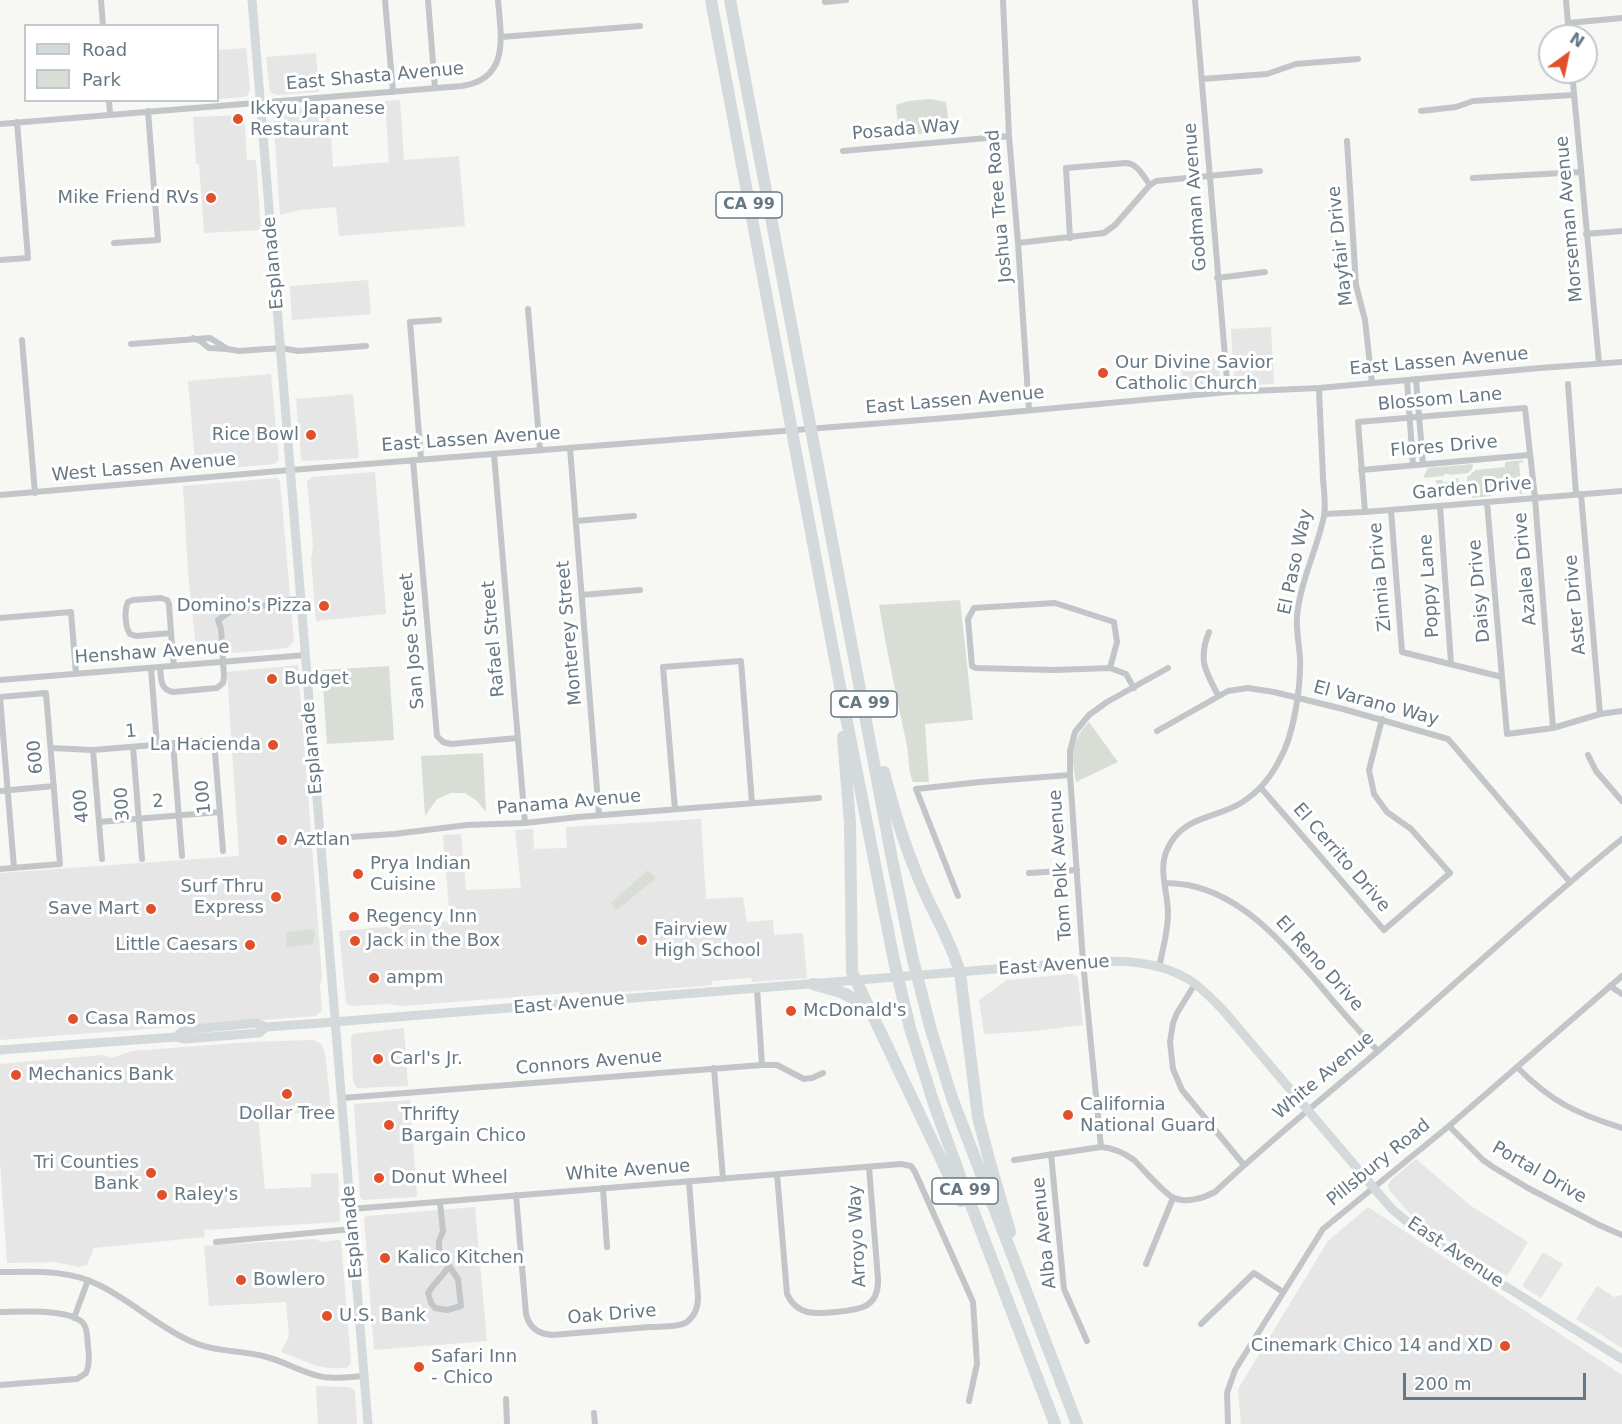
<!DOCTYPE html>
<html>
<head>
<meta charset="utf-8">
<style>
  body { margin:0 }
  #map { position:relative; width:1622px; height:1424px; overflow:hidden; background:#f7f7f4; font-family:"DejaVu Sans",sans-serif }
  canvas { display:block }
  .legend { position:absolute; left:24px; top:24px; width:195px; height:78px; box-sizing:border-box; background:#fff; border:2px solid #c2c9ce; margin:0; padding:8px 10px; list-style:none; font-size:18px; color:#667884 }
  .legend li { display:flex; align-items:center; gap:12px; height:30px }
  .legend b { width:30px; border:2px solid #c2c9ce }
  .north { position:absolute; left:1538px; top:24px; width:60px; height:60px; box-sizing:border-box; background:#fff; border:2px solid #c2c9ce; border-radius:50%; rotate:33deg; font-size:16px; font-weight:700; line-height:24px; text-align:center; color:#667884 }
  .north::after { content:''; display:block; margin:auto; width:21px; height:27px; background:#e0512b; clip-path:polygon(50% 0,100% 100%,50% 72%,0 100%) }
  .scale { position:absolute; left:1403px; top:1373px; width:183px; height:27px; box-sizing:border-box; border:3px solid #667884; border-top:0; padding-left:8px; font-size:18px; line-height:21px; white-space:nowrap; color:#667884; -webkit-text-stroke:4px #fff; paint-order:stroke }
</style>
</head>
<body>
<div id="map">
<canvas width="1622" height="1424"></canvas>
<ul class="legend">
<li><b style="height:8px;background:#d4d9dc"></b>Road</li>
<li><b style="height:16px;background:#d8ded5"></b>Park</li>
</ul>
<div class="north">N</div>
<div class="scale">200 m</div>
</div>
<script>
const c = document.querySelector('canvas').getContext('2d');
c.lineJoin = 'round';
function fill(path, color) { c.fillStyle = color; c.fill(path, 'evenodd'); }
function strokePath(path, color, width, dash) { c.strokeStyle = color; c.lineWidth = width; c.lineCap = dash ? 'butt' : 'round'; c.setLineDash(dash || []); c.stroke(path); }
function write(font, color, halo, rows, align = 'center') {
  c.font = font + ' "DejaVu Sans",sans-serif'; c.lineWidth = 6; c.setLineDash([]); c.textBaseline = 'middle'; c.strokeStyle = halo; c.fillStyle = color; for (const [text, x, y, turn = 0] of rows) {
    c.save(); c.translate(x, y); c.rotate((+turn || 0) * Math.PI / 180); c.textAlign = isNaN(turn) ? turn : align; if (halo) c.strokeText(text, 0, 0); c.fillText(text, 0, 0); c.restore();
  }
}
fill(new Path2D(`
  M246,48L250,89L248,95L244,97L218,99V50Z
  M316,53L319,92L277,95L270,92L266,57Z
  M400,100L404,160L459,156L465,226L339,236L336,207L300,210L280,215L273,111L329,106L333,167L389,162L385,101Z
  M244,115L247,160H256L261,230L204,233L199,164H196L193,117Z
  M368,280L371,314L292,320L290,286Z
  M1271,327L1274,384L1239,385L1234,379L1231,329Z
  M1219,359L1220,381L1213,388L1183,391L1181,363Z
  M271,374L279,460L275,464L196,471L188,381Z
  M353,394L359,458L303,461L301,460L296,399Z
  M375,472L386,614L316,621L311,559L313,546L307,481L313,477Z
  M277,478L280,481L294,641L287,648L197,656L188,573L183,486Z
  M298,665L322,977L320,986L322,1010L316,1016L0,1040V873L239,856L227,672Z
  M701,819L706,899L743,897L747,922L773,920L774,935L803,933L807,978L752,982L751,978L712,981V985L704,986L580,995L579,992L403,1006L387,1004L353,1006L348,1005L346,1002L339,931L450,921L443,835L461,834L466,890L521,888L515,830L533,829L534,849L567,848L566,827Z
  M1071,974L1077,976L1078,979L1083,1025L1035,1031L984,1034L979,1000L1007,980Z
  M404,1028L408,1086L357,1088L354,1084L353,1079L351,1038L353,1034Z
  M313,1040L321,1044L325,1052L331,1111L258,1116L265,1189L311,1187V1174L338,1173L340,1219L339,1222L204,1230L205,1237L94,1248L87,1265L79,1267L55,1262L7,1263L0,1162V1064L102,1055L112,1058L132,1051L251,1042Z
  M410,1100L417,1197L363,1200L360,1197L354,1104Z
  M1416,1159L1471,1206L1528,1242L1507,1276L1436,1234L1409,1213L1389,1190L1388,1185L1391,1180Z
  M475,1207L487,1341L374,1350L364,1218L367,1216Z
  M1368,1207L1622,1375V1424H1241L1238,1389L1328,1241Z
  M316,1239L321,1242L338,1240L341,1241L351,1362L348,1367L345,1368H329L317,1366L281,1352L289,1336L286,1302L209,1306L204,1246Z
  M1543,1252L1563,1264L1541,1298L1522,1286Z
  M1597,1286L1614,1297L1622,1295V1348L1576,1319Z
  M316,1386L346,1387L352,1388L355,1392L357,1424H318Z`), '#e5e6e5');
fill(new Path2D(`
  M930,99L946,102L950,132L899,135L896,105L908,101Z
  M1523,460V462L1519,463L1522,494H1520L1519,487L1491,489V496L1472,498L1471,490L1440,493V500H1431L1430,497L1437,496L1436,480H1442L1443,482H1452V479L1458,478L1459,485L1467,484V477L1476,470L1505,467V462Z
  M1473,464L1472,469L1468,473L1450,475L1449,474H1444V476L1423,478L1428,468Z
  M960,600L973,720L925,724L929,782H913C908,771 909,757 907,746C897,699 887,652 879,605Z
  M389,666L394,740L327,744L322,670Z
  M1089,722L1118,762L1076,782C1072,757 1069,742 1089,722Z
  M483,753L486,812L477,801L465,793H451L437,799L425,816L421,756Z
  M648,870L656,878L617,910L611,903Z
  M312,929L315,933L313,943L310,945L287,947L286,934L287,932Z`), '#d8ded5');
strokePath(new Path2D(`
  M101,0L103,26
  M385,0L393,92
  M428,0L435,88
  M825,0V2L846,0
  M1003,0L1009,136L1018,243L1029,410
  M1195,0L1228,392
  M1566,0L1569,36
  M1568,23L1622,18
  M501,37L640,26
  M1572,72L1599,363
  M1202,79L1267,74L1296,64L1358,59
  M109,100L110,114
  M1421,111L1456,107L1473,101L1573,95
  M0,124L462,86C510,79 501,36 498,0
  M1347,141L1356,285L1365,320L1372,383
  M843,151L1009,136
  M1473,178L1580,172
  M1586,234L1622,231
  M1070,238L1066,168L1126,163C1138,164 1143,176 1150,185
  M114,243L158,240L148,111
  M1018,243L1104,233L1115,225L1150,185L1156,181L1260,171
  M0,260L28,258L17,122
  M1217,278L1265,272
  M528,309L540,450
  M193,338L200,341L209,348L227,349L239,351L281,348L298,351L366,346
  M22,340L35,493
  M131,344L210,338L226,348
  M1416,379L1423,464
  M1407,380L1413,465
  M1568,384L1576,494
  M570,448L599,815
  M494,454L525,823
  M421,459L410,322L439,320
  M413,460L437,736L443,742L451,744L518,738
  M1361,470L1529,455
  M1581,494L1600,714
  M0,495L291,470L959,417L1228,392L1319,388L1540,368L1622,362
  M1487,502L1502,677
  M1440,506L1451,663
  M1391,510L1402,652L1502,677L1507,734L1553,728L1600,714L1622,711
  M1365,512L1358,422L1525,408L1535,498L1553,728
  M1324,514L1365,512L1622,491
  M576,521L634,516
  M582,595L640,590
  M161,598L167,600L169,604L171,633L136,636L130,634C125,627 124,610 128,602L133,600Z
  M0,618L71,612L76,674
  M1209,632C1198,659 1205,671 1218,695
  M171,633L174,666
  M160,667C161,678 160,690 173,692L217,688L223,683L224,676L221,629L218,620L234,609L258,607L289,600L301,599
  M151,668L157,745
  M1110,668L1117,642L1114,622L1055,603L974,608L968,619L972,666L976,668L1054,670L1110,668L1126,674L1134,688
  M0,680L306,655
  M0,697L46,693L60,864L0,869
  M0,697L14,868
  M1157,731L1228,691L1248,688L1274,692L1343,709L1448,739L1570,882
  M173,743L182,856
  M133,747L142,859
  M51,748L93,750L214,740L223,851
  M93,750L102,859
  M1588,755L1596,771L1622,801
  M1261,788L1384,930L1450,873L1411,829L1387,812L1374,794L1369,770L1382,719
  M0,791L54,786
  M675,809L663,667L741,661L752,803
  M99,822L220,812
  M321,839L394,834L467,825L525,823L578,817L819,798
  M1029,873L1077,870
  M1165,883C1172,883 1180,884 1188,885C1243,896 1282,942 1317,982C1337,1006 1357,1029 1378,1051
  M958,896L916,789L980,782L1070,775
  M1159,967C1163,949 1168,931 1168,913C1168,893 1158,869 1167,850C1181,816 1215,819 1241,803C1259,792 1271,777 1280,759C1294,734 1301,687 1300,657C1299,644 1296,630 1297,617C1300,581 1317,550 1324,516C1326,504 1324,491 1323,479C1322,449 1320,418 1319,388
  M1195,984L1177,1013L1173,1023L1170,1042L1173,1069L1182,1090L1244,1165
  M1610,986L1622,994
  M757,989L762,1065
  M1517,1067C1550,1101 1577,1114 1622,1128
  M714,1068L723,1179
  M342,1098L762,1065H777L804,1079L812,1078L823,1073
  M1449,1126L1483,1160L1493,1167L1528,1188L1599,1225L1622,1235
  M1101,1147L1083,962L1070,775V751L1075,732L1089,715L1107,702L1168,668
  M1051,1154L1064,1289L1087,1341
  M1014,1160L1101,1147C1114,1148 1123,1152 1134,1160C1143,1169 1162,1191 1172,1197C1185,1204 1204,1198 1215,1192C1267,1143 1323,1098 1377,1052C1459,981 1538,907 1622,839
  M777,1174L787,1294C797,1316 816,1314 836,1312C859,1310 879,1308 878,1279L869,1167
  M603,1188L607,1247
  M516,1195L526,1314C529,1327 538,1334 552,1335C585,1332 617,1330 650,1327C661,1326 677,1328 687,1322C695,1316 698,1306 698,1297L689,1181
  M440,1203L443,1231L439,1241V1253L449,1266
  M351,1209L901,1164L911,1166L915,1172L973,1302L977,1364L969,1401
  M216,1242L352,1229
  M1146,1264L1173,1198
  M449,1266L458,1279L461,1306L447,1310L435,1308L431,1303L428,1293C434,1283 443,1276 449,1266Z
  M0,1272C33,1272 68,1269 99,1285C130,1300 156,1325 188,1340C212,1352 238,1350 263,1356C281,1360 297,1370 315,1375C331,1380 348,1377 365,1376
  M0,1312C19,1312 69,1308 83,1323C88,1329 87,1338 88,1346C89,1355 90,1364 86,1373L77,1379L0,1385
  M74,1318L88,1280
  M1201,1324L1254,1273L1283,1292
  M506,1399L507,1424
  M594,1413L595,1424
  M1228,1424L1227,1393L1235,1370L1323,1229L1449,1126L1622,976`), '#c2c6c9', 6);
strokePath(new Path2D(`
  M252,0L368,1424
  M176,1037L184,1030L256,1023L266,1027L321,1023L1083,962C1119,960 1156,960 1188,979C1201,987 1212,999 1223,1010L1373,1187L1392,1209L1423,1235L1622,1359
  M0,1050L176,1037L185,1039L259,1033L266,1027`), '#d4d9dc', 9);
strokePath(new Path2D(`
  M711,0L838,676L894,961L910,1028L935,1107L963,1184L1055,1424
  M730,0L892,859L913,960L931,1030L952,1098L1077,1424
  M843,737L850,823L852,972L961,1201
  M884,772C894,812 907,853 924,891C936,918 952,944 960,973L978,1117L990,1163L1010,1232
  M813,984C832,990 853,992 864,1010`), '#d4d9dc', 12);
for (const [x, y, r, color] of [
  [238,119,6,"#e0512b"],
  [211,198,6,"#e0512b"],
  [1103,373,6,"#e0512b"],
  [311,435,6,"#e0512b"],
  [324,606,6,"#e0512b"],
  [272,679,6,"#e0512b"],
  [273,745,6,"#e0512b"],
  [282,840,6,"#e0512b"],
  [358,874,6,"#e0512b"],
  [276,897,6,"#e0512b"],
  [151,909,6,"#e0512b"],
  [354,917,6,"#e0512b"],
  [642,940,6,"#e0512b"],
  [355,941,6,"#e0512b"],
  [250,945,6,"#e0512b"],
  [374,978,6,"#e0512b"],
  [791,1011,6,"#e0512b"],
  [73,1019,6,"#e0512b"],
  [378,1059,6,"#e0512b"],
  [16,1075,6,"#e0512b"],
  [287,1094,6,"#e0512b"],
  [1068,1115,6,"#e0512b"],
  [389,1125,6,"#e0512b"],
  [151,1173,6,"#e0512b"],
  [379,1178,6,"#e0512b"],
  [162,1195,6,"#e0512b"],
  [385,1258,6,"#e0512b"],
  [241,1280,6,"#e0512b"],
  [327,1316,6,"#e0512b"],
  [1505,1346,6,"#e0512b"],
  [419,1367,6,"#e0512b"]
]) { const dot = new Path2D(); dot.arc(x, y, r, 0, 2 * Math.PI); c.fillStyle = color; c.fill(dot); strokePath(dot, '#fff', 2); }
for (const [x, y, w] of [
  [749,205,66],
  [864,704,66],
  [965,1191,66]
]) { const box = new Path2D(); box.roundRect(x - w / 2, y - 13, w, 26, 4.5); c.fillStyle = '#fff'; c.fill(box); strokePath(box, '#667884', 1.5); }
write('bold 16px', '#667884', null, [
  ["CA 99",749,205],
  ["CA 99",864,704],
  ["CA 99",965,1191]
]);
write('18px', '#667884', '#fff', [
  ["East Shasta Avenue",375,77,-5],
  ["Posada Way",906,130,-5],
  ["Godman Avenue",1196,197,-94],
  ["Joshua Tree Road",1000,206,-95],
  ["Morseman Avenue",1570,219,-95],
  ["Mayfair Drive",1341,246,-96],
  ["Esplanade",274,263,-95],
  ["East Lassen Avenue",1439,362,-5],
  ["Blossom Lane",1440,400,-5],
  ["East Lassen Avenue",955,401,-5],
  ["East Lassen Avenue",471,440,-4],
  ["Flores Drive",1444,447,-5],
  ["West Lassen Avenue",144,468,-5],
  ["Garden Drive",1472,489,-5],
  ["El Paso Way",1296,562,-78],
  ["Azalea Drive",1526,569,-95],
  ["Zinnia Drive",1381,577,-95],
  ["Poppy Lane",1430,586,-94],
  ["Daisy Drive",1480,591,-95],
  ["Aster Drive",1576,605,-95],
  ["Monterey Street",570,633,-95],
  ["Rafael Street",494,639,-95],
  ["San Jose Street",413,641,-95],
  ["Henshaw Avenue",152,653,-4],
  ["El Varano Way",1376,704,15],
  ["1",131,732,-5],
  ["Esplanade",313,748,-95],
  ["600",36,757,-95],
  ["100",204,797,-95],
  ["2",158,802,-5],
  ["Panama Avenue",569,803,-5],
  ["300",123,804,-94],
  ["400",82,806,-95],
  ["El Cerrito Drive",1341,858,49],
  ["Tom Polk Avenue",1061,865,-94],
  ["El Reno Drive",1319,964,48],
  ["East Avenue",1054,966,-4],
  ["East Avenue",569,1004,-5],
  ["Connors Avenue",589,1063,-5],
  ["White Avenue",1324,1076,-40],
  ["Pillsbury Road",1379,1163,-39],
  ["White Avenue",628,1171,-4],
  ["Portal Drive",1539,1173,30],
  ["Esplanade",353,1232,-95],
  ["Alba Avenue",1045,1233,-96],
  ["Arroyo Way",858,1236,-93],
  ["East Avenue",1455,1253,34],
  ["Oak Drive",612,1315,-5]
]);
write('18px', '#667884', '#fff', [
  ["Ikkyu Japanese",250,109],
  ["Restaurant",250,130],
  ["Mike Friend RVs",199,198,"right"],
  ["Our Divine Savior",1115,363],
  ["Catholic Church",1115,384],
  ["Rice Bowl",299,435,"right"],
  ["Domino's Pizza",312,606,"right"],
  ["Budget",284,679],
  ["La Hacienda",261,745,"right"],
  ["Aztlan",294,840],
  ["Prya Indian",370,864],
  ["Cuisine",370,885],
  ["Surf Thru",264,887,"right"],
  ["Express",264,908,"right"],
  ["Save Mart",139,909,"right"],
  ["Regency Inn",366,917],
  ["Fairview",654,930],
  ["High School",654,951],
  ["Jack in the Box",367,941],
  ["Little Caesars",238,945,"right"],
  ["ampm",386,978],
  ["McDonald's",803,1011],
  ["Casa Ramos",85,1019],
  ["Carl's Jr.",390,1059],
  ["Mechanics Bank",28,1075],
  ["California",1080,1105],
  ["National Guard",1080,1126],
  ["Dollar Tree",287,1114,"center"],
  ["Thrifty",401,1115],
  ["Bargain Chico",401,1136],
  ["Tri Counties",139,1163,"right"],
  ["Bank",139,1184,"right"],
  ["Donut Wheel",391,1178],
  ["Raley's",174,1195],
  ["Kalico Kitchen",397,1258],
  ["Bowlero",253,1280],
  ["U.S. Bank",339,1316],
  ["Cinemark Chico 14 and XD",1493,1346,"right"],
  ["Safari Inn",431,1357],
  ["- Chico",431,1378]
], 'left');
</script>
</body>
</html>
